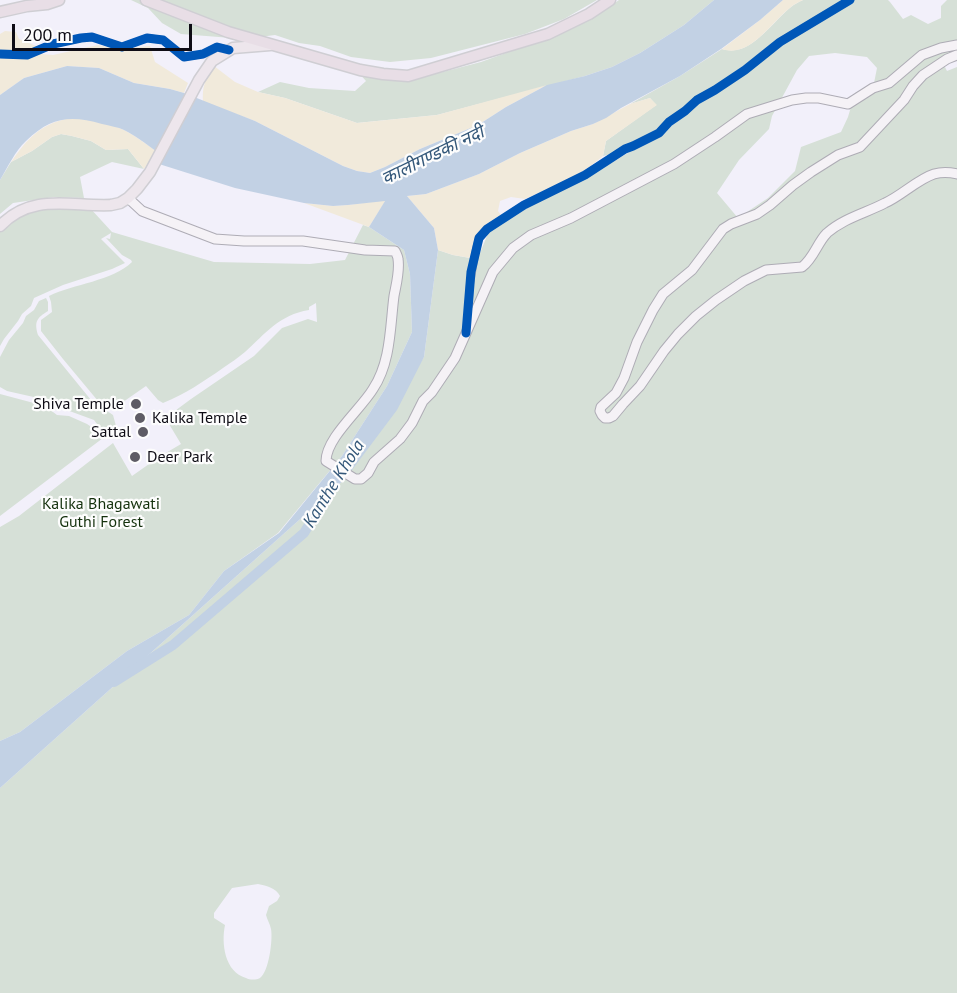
<!DOCTYPE html>
<html>
<head>
<meta charset="utf-8">
<style>
  body { margin:0 }
  #map { position:relative; width:957px; height:993px; overflow:hidden; background:#f2f0fa; font-family:"PT Sans",sans-serif }
  canvas { display:block }
  .scale { position:absolute; left:12px; top:24px; width:180px; height:27px; box-sizing:border-box; border:3px solid #0e0c15; border-top:0; padding-left:8px; font-size:18px; line-height:21px; white-space:nowrap; color:#0e0c15; -webkit-text-stroke:4px #fdfdfd; paint-order:stroke }
</style>
</head>
<body>
<div id="map">
<canvas width="957" height="993"></canvas>
<div class="scale">200 m</div>
</div>
<script>
const c = document.querySelector('canvas').getContext('2d');
c.lineJoin = 'round';
function fill(path, color) { c.fillStyle = color; c.fill(path, 'evenodd'); }
function strokePath(path, color, width, dash) { c.strokeStyle = color; c.lineWidth = width; c.lineCap = dash ? 'butt' : 'round'; c.setLineDash(dash || []); c.stroke(path); }
function write(font, color, halo, rows, align = 'center') {
  c.font = font + ' "PT Sans","Noto Sans Devanagari",sans-serif'; c.lineWidth = 4.5; c.setLineDash([]); c.textBaseline = 'middle'; c.strokeStyle = halo; c.fillStyle = color; for (const [text, x, y, turn = 0] of rows) {
    c.save(); c.translate(x, y); c.rotate((+turn || 0) * Math.PI / 180); c.textAlign = isNaN(turn) ? turn : align; if (halo) c.strokeText(text, 0, 0); c.fillText(text, 0, 0); c.restore();
  }
}
fill(new Path2D(`
  M131,0H597L564,19L525,34L431,58L390,62L351,57L320,46L299,43L275,35L244,39L181,34L162,23L148,8Z
  M619,0H714L684,25L640,53L612,67L585,76L437,115L357,123L285,98L258,92L280,82L309,88L355,91L366,81L358,72L381,79L412,80L481,62L517,49L551,39L592,19Z
  M803,0H846L765,51L712,88L699,95L674,114L661,127L612,154L603,156L606,141L656,105L650,98L630,104L680,76L722,49C750,58 771,23 791,7C794,4 799,2 803,0Z
  M853,0H888L890,2L903,19L911,15L928,24L941,18V6L947,0H957V51L935,61L918,76L923,82L930,74L944,65L947,71L957,67V993H0V788L346,478L424,357L438,250L453,255L470,258L480,253L489,231L549,195L598,171L669,128L702,99L724,86L800,32ZM835,53L867,57L877,68L874,83L855,93L848,117L841,132L801,147L795,171L768,198L738,218L717,193L739,160L769,129L772,116L797,70L809,56ZM258,884C267,886 276,888 280,896L277,901L269,906L266,915C267,919 270,924 271,929C273,939 269,972 260,978C256,980 250,980 246,978C225,972 221,944 225,925L214,918V913L232,888Z
  M61,134L72,136L91,141L106,150L128,149L144,169L112,162L80,177L84,198L54,197L13,203L0,214V180L11,162L32,151L52,137Z
  M90,208L112,232L214,262L310,264L345,260L363,225L369,227L404,250L410,274L412,332L387,386L342,456L278,533L224,571L189,615L127,651L20,732L0,741V527L19,516L113,443L132,476L159,457L181,444L166,419L168,416L191,399L254,356L282,328L308,319L317,322L316,303L309,307V310C279,315 266,333 245,352C238,358 230,363 223,368C203,382 185,394 163,403L158,400L146,386L113,409L98,401L63,359L41,331V320L52,312L51,302L49,296C74,284 112,281 132,262L131,260L122,255L106,238L110,239L111,233L101,239L125,263L112,269L63,285L34,298L31,306L22,314L18,321L4,339L0,346V230C8,223 18,215 28,212C47,207 71,208 90,208Z
  M46,298L48,302V311C37,318 34,321 38,335L91,400L113,415L116,426L114,430L106,436L94,420L64,409L47,400L7,391L0,387V357L9,340L23,323L26,316L34,310L39,301Z
  M0,394L45,406L57,415L69,416L87,424L96,430L103,438L0,516Z`), '#d6e0d7');
fill(new Path2D(`
  M783,0H803C799,2 794,4 791,7C771,22 750,59 722,49L760,20Z
  M5,31L16,32L19,39L36,46L42,54L53,55L98,45L120,49L150,46L155,62L188,83L184,93L170,89L134,83L99,68L67,66L24,78L0,95V34Z
  M214,66L235,82L258,92L285,98L357,123L437,115L547,85L506,107L478,125L420,149L385,167L370,173L357,171L343,166L255,121L203,102C202,87 205,78 214,66Z
  M650,98L657,105L606,141L603,156L588,168L570,179L525,199L511,197L500,201L498,211L501,215C483,228 476,236 471,258L453,255L438,250L434,228L407,196L426,194L479,174L520,153L571,131L593,124L630,104Z
  M69,118C87,119 108,122 124,130C136,136 146,144 156,151L144,169L128,149L106,150L91,141L72,136L61,134L52,137L32,151L11,162C28,138 39,125 69,118Z
  M386,200L369,227L304,203L333,206L348,205Z`), '#f1eadb');
fill(new Path2D(`
  M714,0H783L760,20L721,49L680,76L621,108L606,118L593,124L571,131L520,153L479,174L426,194L407,196L434,228L438,250L424,357L397,410L346,478L0,788V741L20,732L127,651L189,615L224,571L279,533L342,456L387,386L412,332L410,274L404,250L369,227L385,201L348,205L333,206L304,203L235,188L159,164L163,156C150,147 138,137 124,130C118,127 110,126 102,124C70,115 51,117 26,141C15,151 8,167 0,180V95L24,78L67,66L99,68L134,83L170,89L184,93L255,121L343,166L357,171L370,173L385,167L420,149L478,125L506,107L547,85L585,76L612,67L640,53L684,25Z`), '#c2d1e4');
strokePath(new Path2D(`
  M114,682L173,645L304,533L334,484`), '#c2d1e4', 10);
const minor = new Path2D(`
  M0,54L27,55L53,44L81,38L92,37L122,47L147,38L163,40L184,57L203,54L217,47L229,50
  M467,327L470,284L476,249L479,238L487,229L524,205L585,175L625,149L633,146L659,133L669,122L685,111L697,100L715,90L745,70L780,42L850,0`);
const secondary = new Path2D(`
  M957,55L947,59L923,75L913,86L904,100L860,147L838,155L811,172L793,185L770,205L757,214L731,224L723,229L692,270L663,294L653,310L637,342L624,378L616,393L601,407L600,411L602,415L605,418H609L613,416L623,404L640,386L664,351L678,334L696,316L716,300L744,281L766,270L802,267C814,258 817,243 827,233C844,218 866,213 885,203C901,196 918,179 934,174C941,172 949,172 957,174
  M128,198L142,211L215,239L244,241H303L365,250L395,251C396,253 398,257 398,259C400,271 396,285 394,296C390,327 391,362 373,389C361,409 326,438 326,461L355,479H361L368,473L374,462L400,439L412,423L423,401L432,392L455,358L493,272L513,248L531,235L571,218L674,164L715,137L747,114L792,100L806,98H819L848,104L873,88L889,83L922,55L941,48L957,45`);
const primary = new Path2D(`
  M0,226C32,192 71,207 111,205L120,203L128,198L137,189L150,172L199,80L212,61L233,48L270,45`);
const trunk = new Path2D(`
  M146,0L228,32L301,53L360,70L383,74L408,76L548,34L589,14L610,0
  M0,12L27,6L47,4L59,0`);
strokePath(minor, '#aeacb5', 8);
strokePath(secondary, '#aeacb5', 11);
strokePath(primary, '#cfced3', 13);
strokePath(trunk, '#cfced3', 13);
strokePath(minor, '#fdfdfe', 6);
strokePath(secondary, '#f5f2f6', 9);
strokePath(primary, '#ede6ec', 10);
strokePath(trunk, '#e8dee6', 10);
strokePath(new Path2D(`
  M0,54L27,55L53,44L81,38L92,37L122,47L147,38L163,40L184,57L203,54L217,47L229,50
  M466,333L471,272L479,238L487,229L524,205L585,175L625,149L633,146L659,133L669,122L685,111L697,100L715,90L745,70L780,42L850,0`), '#0057b8', 9);
for (const [x, y, r, color] of [
  [136,404,6,"#5e5c65"],
  [140,418,6,"#5e5c65"],
  [143,432,6,"#5e5c65"],
  [135,457,6,"#5e5c65"]
]) { const dot = new Path2D(); dot.arc(x, y, r, 0, 2 * Math.PI); c.fillStyle = color; c.fill(dot); strokePath(dot, '#fdfdfd', 2); }
write('16px', '#0e0c15', '#fdfdfd', [
  ["Shiva Temple",124,404],
  ["Kalika Temple",152,418,"left"],
  ["Sattal",131,432],
  ["Deer Park",147,457,"left"]
], 'right');
write('16px', '#14310d', '#fdfdfd', [
  ["Kalika Bhagawati",101,504],
  ["Guthi Forest",101,522]
]);
write('italic 18px', '#335779', '#fdfdfd', [
  ["कालीगण्डकी नदी",433,156,-26],
  ["Kanthe Khola",334,484,-58]
]);
</script>
</body>
</html>
